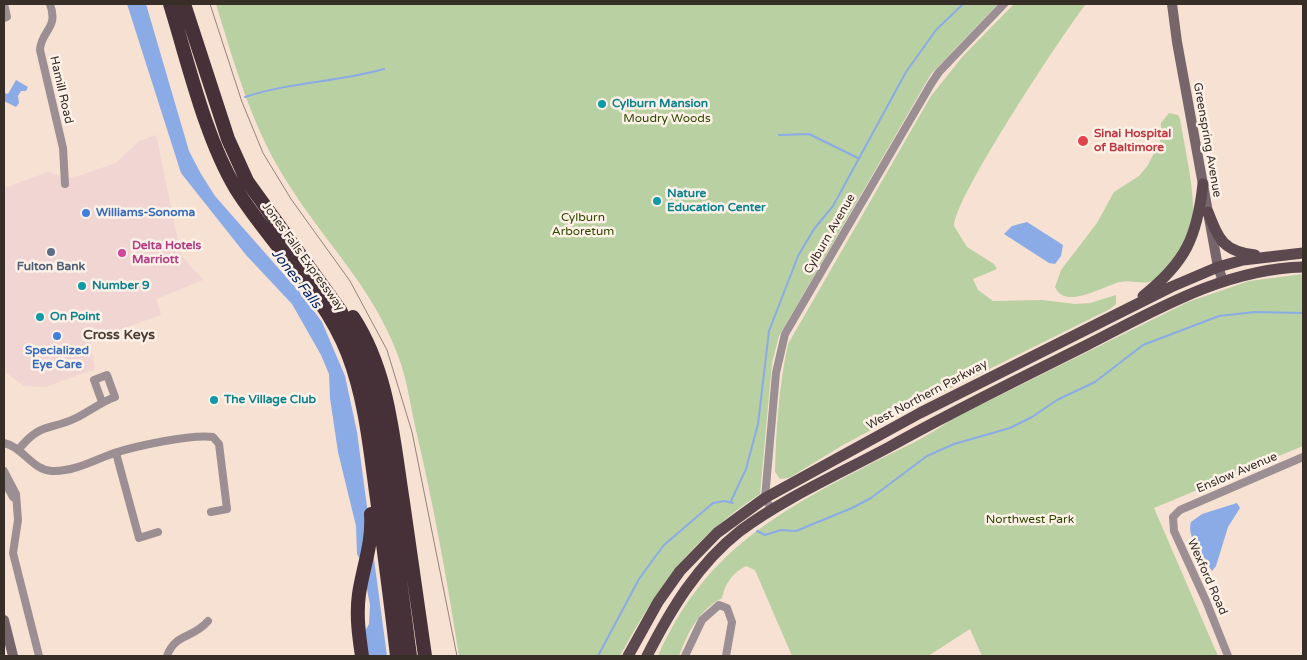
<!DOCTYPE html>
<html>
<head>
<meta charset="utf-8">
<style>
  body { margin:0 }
  #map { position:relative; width:1307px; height:660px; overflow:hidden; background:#f7e1d2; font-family:"Varela Round",sans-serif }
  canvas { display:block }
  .frame { position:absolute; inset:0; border:5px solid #372e28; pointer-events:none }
</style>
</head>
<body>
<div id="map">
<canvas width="1307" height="660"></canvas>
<div class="frame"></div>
</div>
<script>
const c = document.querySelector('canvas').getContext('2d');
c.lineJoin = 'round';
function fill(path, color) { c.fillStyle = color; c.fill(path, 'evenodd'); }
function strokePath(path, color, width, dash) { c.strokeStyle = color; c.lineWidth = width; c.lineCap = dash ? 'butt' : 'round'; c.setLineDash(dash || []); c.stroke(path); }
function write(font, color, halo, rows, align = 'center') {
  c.font = font + ' "Varela Round",sans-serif'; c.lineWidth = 5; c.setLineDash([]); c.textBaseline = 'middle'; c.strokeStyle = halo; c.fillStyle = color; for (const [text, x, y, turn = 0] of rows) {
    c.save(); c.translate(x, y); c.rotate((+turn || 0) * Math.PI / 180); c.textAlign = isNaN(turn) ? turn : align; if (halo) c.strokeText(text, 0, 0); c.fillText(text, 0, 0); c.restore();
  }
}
fill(new Path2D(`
  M156,135L181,255L203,280L156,299L161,315L101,336L90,343L95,369L45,387L24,386L4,371V188L48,172L66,178L78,176L116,163L139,141Z`), '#f0d5d3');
fill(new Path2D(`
  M216,4H998L931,74L779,336L772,363L760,494C690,540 659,585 620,656H459C447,579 433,502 415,426C410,402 406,375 397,353C371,285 326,244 289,185C253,130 235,66 216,4Z
  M1014,4H1086C1063,33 953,200 954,226L967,247L994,264L997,269L973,279L978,290L993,301L1042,300L1076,304L1090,303L1116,295V304L1110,309L937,395L843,445L789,478L780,479L775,472C776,430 779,385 788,344L931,96L963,56Z
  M1169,113L1178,115L1180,119C1184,145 1200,210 1190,232C1182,248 1170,270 1154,280C1144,286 1131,279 1120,282C1105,285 1065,311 1055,287L1061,270L1097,223L1114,192L1139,176L1148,165L1160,141L1161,123Z
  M1303,274V446L1154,508L1218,656H982L970,629L928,656H792L755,570L746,566C732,573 725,584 722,598C698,611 688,632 679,656H658C705,550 778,512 876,461C902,448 928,437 952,419L1188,302L1249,281Z`), '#b9d0a2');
fill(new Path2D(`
  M127,4H146L189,151L201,174L215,196L302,295L322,322L345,376L357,432L387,656H368L365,631L369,624L370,605L362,563L357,554L356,526L338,452L330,398L329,374L321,355L292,304L246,255L181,173Z
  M16,80L28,87L26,91H21L18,96L19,103L16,107L4,101V93L8,94Z
  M1027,222L1063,245L1061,256L1055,264L1049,263L1004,234L1012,226Z
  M1237,503L1240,508L1228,527L1216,566L1212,571C1204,558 1186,538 1191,522L1202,514Z`), '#8babe6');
strokePath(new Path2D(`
  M245,97C290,82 338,82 384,69
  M779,135L809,134L858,158
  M731,501L746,469L758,424L769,331L798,256L814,229L833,206L906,72L936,30L963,4
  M757,531L765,535L781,530L796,531L852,508L871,498L927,456L954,444L1010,428L1032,417L1057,400L1095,382L1143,345L1219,316L1255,312L1303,313
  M598,656L639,579L655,557L664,545L713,503L724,501L733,503`), '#8babe6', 2);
strokePath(new Path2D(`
  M50,4C59,29 41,30 40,50L63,148L65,184
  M4,18L7,17L4,4
  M4,443C23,447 32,470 52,471C73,472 95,460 114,453C137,446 190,434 213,437L219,444L227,509L211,512
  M19,449C41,422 49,431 76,418C90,411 101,402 115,397L107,375L94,380L102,402
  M116,453L139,538L158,532
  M4,471L16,494L18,520L13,553L39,656
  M4,481L13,497
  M772,510L765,498L776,373L785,334L931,84L939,72L1004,4
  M167,656C175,633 193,639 208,621
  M685,656L702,620L719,605L727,608L732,622L726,656
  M1228,656L1206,601L1174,531L1173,517L1180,510L1303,457`), '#9b8f93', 8);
strokePath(new Path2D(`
  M1172,4L1177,42L1218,267L1223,281
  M4,620L13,656`), '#76666b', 10);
strokePath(new Path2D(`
  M1208,212C1219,240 1223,251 1255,255
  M1143,296C1186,262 1197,237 1203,184
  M628,656L658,602L680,571L717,533L765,498L920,413L1171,287L1218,267L1243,260L1303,253
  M647,656C671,609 698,564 740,531C786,497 841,473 891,446C955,410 1021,378 1087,345C1156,310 1224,269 1303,267`), '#5c494f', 11);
strokePath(new Path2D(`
  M170,4C188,62 205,137 236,189C271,245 324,292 348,354C366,401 370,450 377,499C384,551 391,604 397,656
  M184,4L228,139L247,181L340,310L367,368L380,428L410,656
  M353,317C389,372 393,439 403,502C410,554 418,605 425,656
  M362,656C359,636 356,615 359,594C363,567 373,543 371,514`), '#463138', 14);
strokePath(new Path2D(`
  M210,4L242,102L263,153L291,199L350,281L387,350L412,432L457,656`), '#93847a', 1);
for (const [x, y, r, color] of [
  [602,104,5,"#0f9aa8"],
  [1083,141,6,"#e0444e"],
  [657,201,5,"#0f9aa8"],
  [86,213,5,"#3f7fe0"],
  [51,252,5,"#5c6f8a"],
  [122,253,5,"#d1479c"],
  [82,286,5,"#0f9aa8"],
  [40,317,5,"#0f9aa8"],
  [57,336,5,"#3f7fe0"],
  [214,400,5,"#0f9aa8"]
]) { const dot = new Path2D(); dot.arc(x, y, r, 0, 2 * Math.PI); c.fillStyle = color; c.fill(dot); strokePath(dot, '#fef1e7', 2); }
write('12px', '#372e28', '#fef1e7', [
  ["Hamill Road",61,90,77],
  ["Greenspring Avenue",1207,140,80],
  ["Cylburn Avenue",830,234,-60],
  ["Jones Falls Expressway",303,257,54],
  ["West Northern Parkway",927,395,-28],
  ["Enslow Avenue",1237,473,-23],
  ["Wexford Road",1207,577,66]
]);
write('bold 12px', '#0d838f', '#fef1e7', [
  ["Cylburn Mansion",612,104],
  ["Nature",667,194],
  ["Education Center",667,208],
  ["Number 9",92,286],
  ["On Point",50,317],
  ["The Village Club",224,400]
], 'left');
write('12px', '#2c4700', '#fef1e7', [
  ["Moudry Woods",667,119],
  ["Cylburn",583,218],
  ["Arboretum",583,232],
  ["Northwest Park",1030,520]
]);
write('bold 12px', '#be3a42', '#fef1e7', [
  ["Sinai Hospital",1094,134],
  ["of Baltimore",1094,148]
], 'left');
write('bold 12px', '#366cbe', '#fef1e7', [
  ["Williams-Sonoma",96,213],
  ["Specialized",57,351,"center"],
  ["Eye Care",57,365,"center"]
], 'left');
write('bold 12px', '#b23c85', '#fef1e7', [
  ["Delta Hotels",132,246],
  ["Marriott",132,260]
], 'left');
write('bold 12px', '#4e5e75', '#fef1e7', [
  ["Fulton Bank",51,267]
]);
write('italic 14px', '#052669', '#fef1e7', [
  ["Jones Falls",296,279,52]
]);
write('bold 14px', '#4e3d30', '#fef1e7', [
  ["Cross Keys",119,335]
]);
</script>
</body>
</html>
